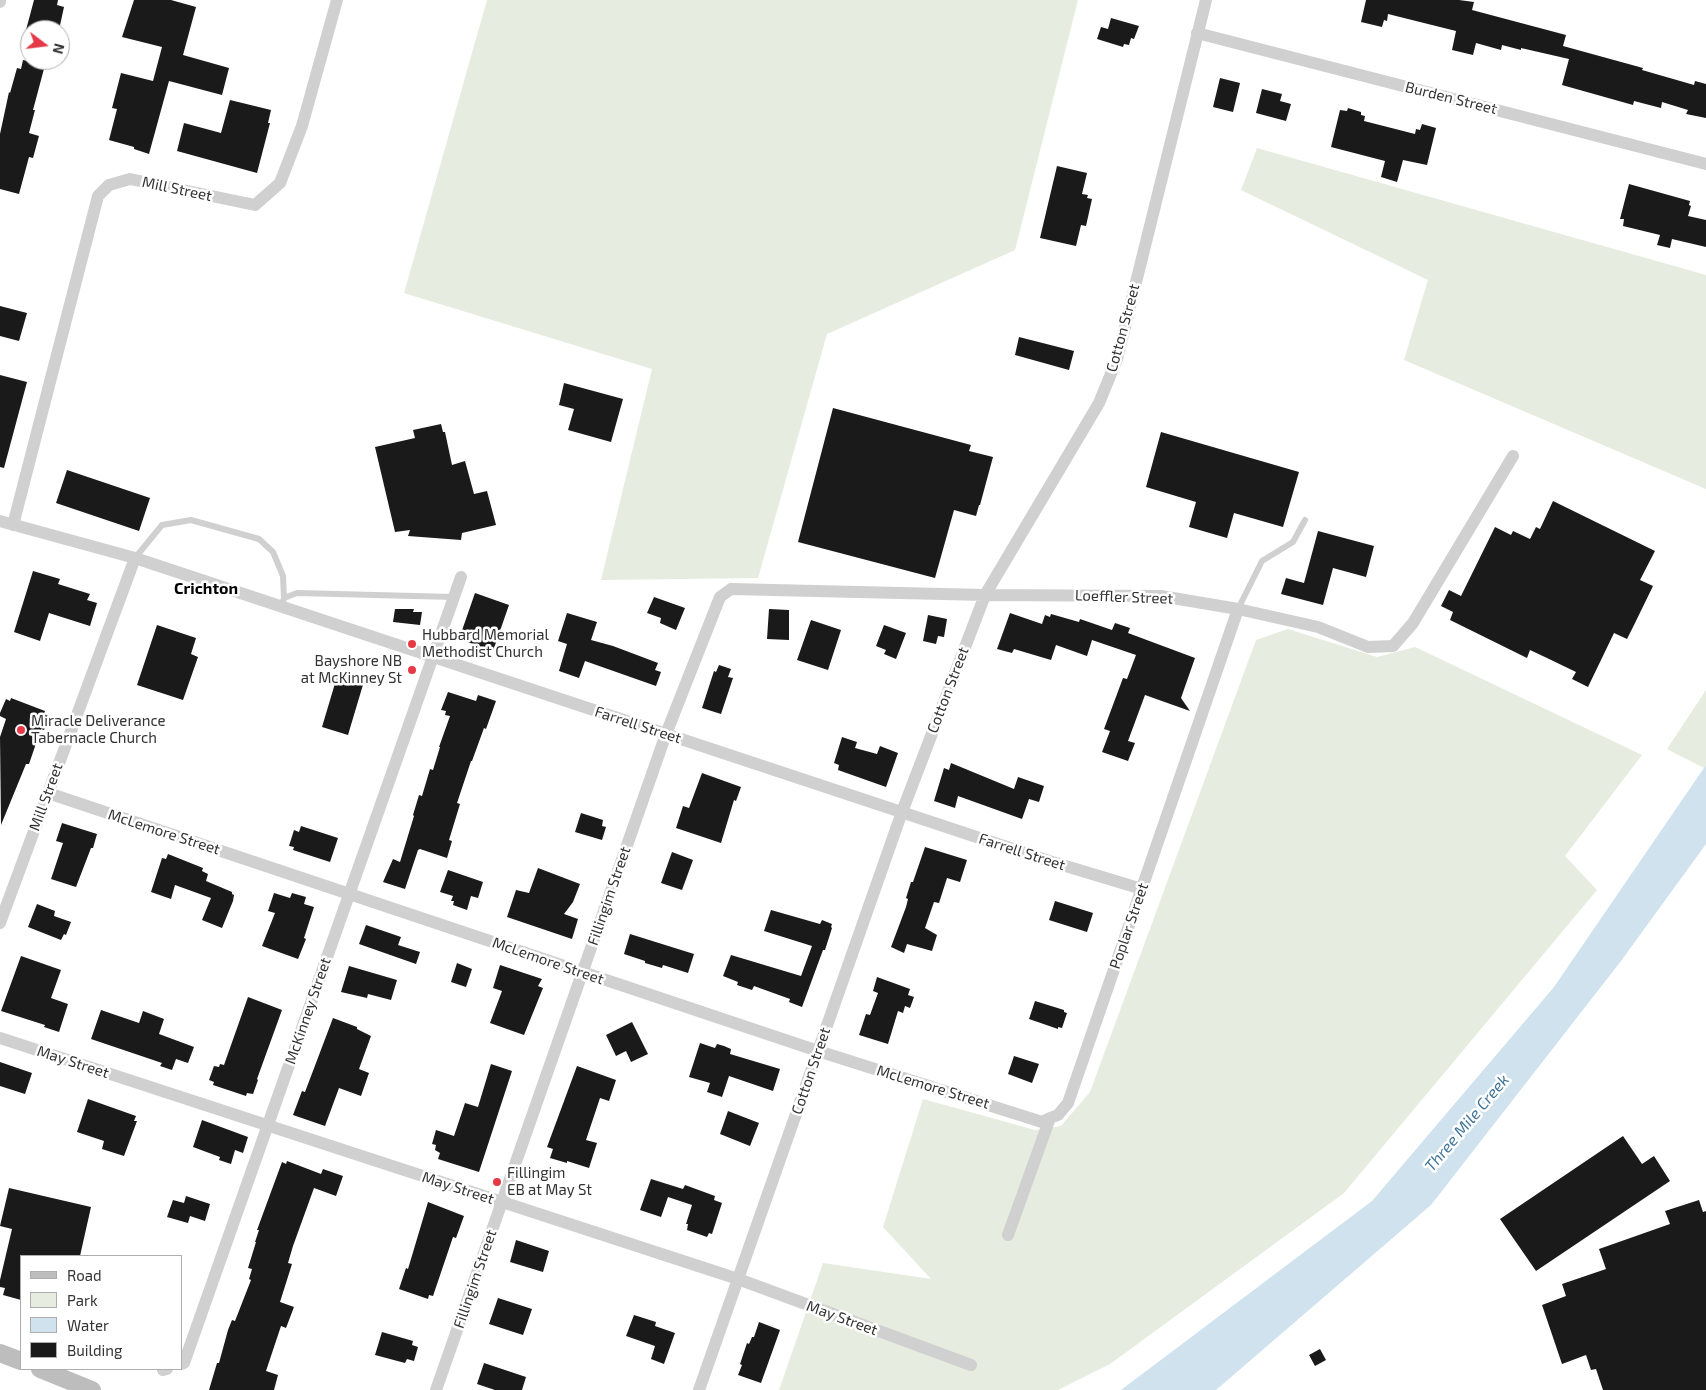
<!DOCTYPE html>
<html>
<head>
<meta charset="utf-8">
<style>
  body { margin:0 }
  #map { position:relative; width:1706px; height:1390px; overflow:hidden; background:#fff; font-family:"Exo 2",sans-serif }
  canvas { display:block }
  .legend { position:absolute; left:20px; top:1255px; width:162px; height:115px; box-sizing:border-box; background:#fff; border:1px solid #adadad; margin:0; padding:6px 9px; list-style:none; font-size:15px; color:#333 }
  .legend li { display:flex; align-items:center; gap:10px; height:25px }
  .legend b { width:25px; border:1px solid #adadad }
  .north { position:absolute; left:20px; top:20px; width:50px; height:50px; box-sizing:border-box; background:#fff; border:1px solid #adadad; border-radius:50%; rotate:105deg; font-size:14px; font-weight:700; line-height:20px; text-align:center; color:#333 }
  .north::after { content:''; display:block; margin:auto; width:18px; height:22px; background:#e63946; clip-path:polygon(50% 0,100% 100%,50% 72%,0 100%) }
</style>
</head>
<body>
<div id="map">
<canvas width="1706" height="1390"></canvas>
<ul class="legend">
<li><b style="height:6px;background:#bdbdbd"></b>Road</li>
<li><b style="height:14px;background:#e6ecdf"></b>Park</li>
<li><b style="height:14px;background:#cfe2ee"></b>Water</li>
<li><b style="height:14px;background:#1a1a1a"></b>Building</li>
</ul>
<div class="north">N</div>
</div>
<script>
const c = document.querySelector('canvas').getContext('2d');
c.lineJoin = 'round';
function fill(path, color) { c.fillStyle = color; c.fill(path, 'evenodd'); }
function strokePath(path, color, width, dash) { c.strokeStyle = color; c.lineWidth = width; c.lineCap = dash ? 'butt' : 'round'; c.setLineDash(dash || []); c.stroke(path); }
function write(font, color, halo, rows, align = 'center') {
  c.font = font + ' "Exo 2",sans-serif'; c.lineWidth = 5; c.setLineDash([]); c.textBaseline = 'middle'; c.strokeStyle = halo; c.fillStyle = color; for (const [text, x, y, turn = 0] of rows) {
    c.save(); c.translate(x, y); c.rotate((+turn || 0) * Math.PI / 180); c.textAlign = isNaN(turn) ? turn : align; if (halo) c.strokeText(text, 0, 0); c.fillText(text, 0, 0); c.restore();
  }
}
fill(new Path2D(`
  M487,0H1078L1015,250L827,334L758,578L601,580L652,369L404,293Z
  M1257,148L1706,275V489L1404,360L1428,280L1241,190Z
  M1288,629L1377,657L1415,647L1642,755L1565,856L1597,890L1344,1193L1110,1364L1058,1390H779L823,1263L931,1279L883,1227L923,1099L1035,1130L1061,1126L1090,1092L1256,640Z
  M1706,690V765L1704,768L1667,749Z`), '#e6ecdf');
fill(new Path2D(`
  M1706,765V844L1621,961L1431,1205L1216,1390H1121L1372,1201L1554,987Z`), '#cfe2ee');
fill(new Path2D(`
  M34,0H58L57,5L64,7L59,30H26Z
  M134,0H171L196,7L183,55L229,68L222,95L169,81L149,154L134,149V147L109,140L117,109L112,108L121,73L153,81L162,47L122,37Z
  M1366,0H1459L1474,2L1472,10L1566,35L1563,46L1643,68L1642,70L1694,85L1695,81L1706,84V118L1686,114L1688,110L1662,102L1661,108L1634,101L1633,105L1562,85L1569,59L1521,48V50L1502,45L1501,50L1476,43L1473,55L1452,50L1456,31L1388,14L1387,21L1384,20L1382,27L1361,22Z
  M1111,18L1139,26L1134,39L1131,38L1129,45L1124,44L1123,47L1097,39L1101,27L1108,29Z
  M23,60L45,65L33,110H35L29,133L39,136L33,158L29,157L19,194L0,189V134L9,92L10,93L17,68L21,69Z
  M1220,78L1240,83L1233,112L1213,107Z
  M1262,89L1282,94L1280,101L1291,104L1286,121L1256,113Z
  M230,100L271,110L268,123H270L257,173L177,151L184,123L221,133Z
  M1348,108L1361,112V115L1365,116L1364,121L1415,134L1416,129L1420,130L1422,124L1436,128L1427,165L1403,160L1397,182L1381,177L1385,161L1331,147L1340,110L1347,111Z
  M1057,166L1087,173L1082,194L1088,195L1087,198L1092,199L1086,226L1081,225L1076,246L1040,238Z
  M1629,184L1690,201L1689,205L1691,206L1688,216L1706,220V247L1672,239L1670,248L1657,245L1660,235L1623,226L1624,219H1620Z
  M0,306L27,313L19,341L0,336Z
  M1019,337L1074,351L1069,370L1015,355Z
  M0,375L27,382L4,468L0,467Z
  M564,383L623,399L611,442L568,430L574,409L559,405Z
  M833,408L971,445L969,451L993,457L980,505H979L976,516L954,510L935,578L798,542Z
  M441,424L443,432H445L452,465L465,461L474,494L487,491L496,525L462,533L461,540L408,536L410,530L395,532L375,447L415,438L413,430Z
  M1161,432L1299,472L1283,527L1234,513L1227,538L1189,527L1196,502L1146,487Z
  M67,470L150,498L139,531L56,503Z
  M1553,501L1655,551L1640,580L1653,586L1635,623L1627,639L1614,633L1588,687L1572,679L1576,672L1547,658L1530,650L1527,658L1450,620L1453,612L1441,606L1449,590L1461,596L1495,527L1511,535L1513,531L1530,539L1536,527L1540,529Z
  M1318,531L1374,546L1366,577L1333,568L1323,605L1281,594L1286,578L1304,583Z
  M33,571L60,579L58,584L90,594L87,600L97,603L90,626L49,613L40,641L14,632Z
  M475,593L509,605L493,651L459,639Z
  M654,597L685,608L676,630L660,623L661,618L647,613Z
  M395,609H414L413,612H422L420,625L393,622Z
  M769,609L789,610V640L767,639Z
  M567,613L597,622L591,640L613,646L658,663L655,670L661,672L656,686L585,661L579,678L559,671L567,644L558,641Z
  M1010,613L1042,624L1045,615L1050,617L1051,614L1079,622L1080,619L1112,630L1115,623L1130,628L1128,633L1195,658L1181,698L1190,711L1145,695L1128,741L1135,743L1128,761L1102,752L1110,731L1104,729L1123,678L1127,679L1136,655L1092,640L1087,656L1056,645L1051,660L1014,649L1012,653L997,649Z
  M928,615L947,619L944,637L938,636L936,644L923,641Z
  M811,620L841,630L828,670L797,660Z
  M157,625L196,638L191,654L198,657L183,700L137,685Z
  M884,625L906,633L896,659L884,654L886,650L876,646Z
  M719,665L731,669L728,677L733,678L721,714L702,708L714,671L716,672Z
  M339,670L365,678L348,735L322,727Z
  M448,692L476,701L478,695L496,701L486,729L484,728L472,761H471L457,803L460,804L449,840L452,841L447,858L420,849L418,850L405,889L383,882L393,859L400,862L414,816L413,815L419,795L422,796L430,769L433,770L440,747H439L450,716L445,715L446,711L441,710Z
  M11,698L45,711L44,714L50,716L44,730L41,729L29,764H26L1,825L0,737L6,719L0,716V713L6,699L10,701Z
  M842,737L857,742L855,748L877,754L880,746L898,753L886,787L838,770L839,765L834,763Z
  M951,763L1014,789L1018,777L1044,786L1039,802L1029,799L1022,819L958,796L955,808L934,801L944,768L949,770Z
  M702,773L741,787L736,801L734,800L721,843L676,828L683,806L689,808Z
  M581,813L603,820L602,826L606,827L602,840L575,832Z
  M62,823L97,834L93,848H91L76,887L51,879L63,843L56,841Z
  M301,826L338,838L330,862L293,850L294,847L289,846L294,830L299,832Z
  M925,847L967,860L960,882L947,878L939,903L934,902L925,928L937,935L932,951L907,944L904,953L891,947L906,907L908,899L906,898L911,882H913Z
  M672,852L693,860L682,890L661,883Z
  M168,854L203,868L202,871L208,874L206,881L232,892V894L234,895L233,901L222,928L202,920L211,898L175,885L171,899L151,892L162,858L166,859Z
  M538,868L580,884L573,902L564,914L578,919L572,939L507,917L516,890L529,893Z
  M448,870L483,882L478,898L471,896L467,910L453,905L454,901H451L453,896L440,892Z
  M274,893L290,898L292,893L306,897L304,904L314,907L304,938L306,939L298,959L262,946L275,913L268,911Z
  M1055,901L1093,913L1087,932L1049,920Z
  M37,904L55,911L54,916L71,922L66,935L64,934L61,940L28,927Z
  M771,910L820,924L822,920L832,924L831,927L832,928L825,950H823L802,1007L789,1002L790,999L754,986L752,990L737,985L738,982L723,976L731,955L801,976L812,946L764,931Z
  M366,925L401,937L398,945L420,952L416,964L359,944Z
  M630,934L694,954L688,973L663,965L662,968L645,963V961L624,954Z
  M21,956L61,970L51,998L68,1004L59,1032L44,1027L45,1025L1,1011Z
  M457,963L472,969L466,987L451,982Z
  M500,965L542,979L538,986L543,988L524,1035L490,1023L502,991L493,988Z
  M349,966L397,980L391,1000L368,994L367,998L341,992Z
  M877,977L910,989L908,995L914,997L910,1008L905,1006L903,1013L898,1011L888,1044L859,1035L866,1014L870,1015L878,993L873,991Z
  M248,997L282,1010L257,1079L258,1080L253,1094L247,1093L246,1096L213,1085L214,1082L209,1080L214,1066L219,1067L220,1064L224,1065Z
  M1035,1001L1064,1010V1012L1067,1013L1062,1028L1058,1027V1029L1029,1019Z
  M101,1010L139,1023L143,1011L164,1019L159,1034L194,1047L188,1063L176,1059L172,1070L160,1066L162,1063L91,1039Z
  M333,1018L357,1027V1029L371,1036L359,1069L369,1073L361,1096L339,1088L325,1126L293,1115L302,1091L305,1092Z
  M632,1022L648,1054L631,1062L626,1051L616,1056L606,1035Z
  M700,1043L715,1048L717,1044L724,1046L731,1049L730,1054L780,1069L773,1091L729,1076L722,1097L707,1092L710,1083L689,1077Z
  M1014,1056L1039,1064L1032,1083L1008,1074Z
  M0,1062L32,1073L25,1094L0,1086Z
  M491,1064L512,1071L479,1172L438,1159L440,1153L435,1150L436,1145L432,1144L436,1130L454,1136L465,1103L478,1107Z
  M577,1066L616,1080L609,1101L600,1098L586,1140L597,1143L589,1168L567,1161V1163L550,1158L553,1149L547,1147Z
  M88,1099L136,1116L134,1121H137L124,1156L102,1149L104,1141L77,1132Z
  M728,1111L759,1123L750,1146L720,1134Z
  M202,1120L248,1137L243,1153L235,1150L231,1164L219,1160L220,1157L193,1147Z
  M1623,1136L1642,1164L1654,1156L1670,1181L1536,1271L1500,1219Z
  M287,1161L321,1174L323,1169L343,1176L336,1196L314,1188L293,1246L288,1263L292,1264L280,1302L294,1307L286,1328L281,1326L266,1371L278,1375L274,1390H209L217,1363H219L228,1330L232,1320L235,1321L251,1280L249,1279L252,1269L248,1268L256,1242H255L259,1230H257L282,1162L286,1164Z
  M651,1179L683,1189L685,1185L715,1196L714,1200L722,1203L712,1234L709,1233L707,1237L687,1230L688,1224H686L692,1205L668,1197L661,1217L640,1210Z
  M9,1188L91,1207L80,1256H21V1300L3,1295L5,1288L0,1287V1280L12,1229L0,1226Z
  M186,1196L210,1204L205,1221L190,1216L188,1223L167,1217L173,1200L184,1203Z
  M1699,1200L1703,1212L1706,1211V1390H1603L1596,1369L1591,1370L1586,1355L1562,1364L1542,1305L1566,1296L1562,1284L1606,1269L1599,1249L1670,1224L1665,1211Z
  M428,1202L464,1216L456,1238L453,1237L433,1296L429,1295L428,1299L399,1289L406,1268L408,1269Z
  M516,1240L549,1251L543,1272L510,1262Z
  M498,1298L532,1309L523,1335L489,1324Z
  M634,1315L656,1322L655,1326L675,1333L664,1364L651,1359L655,1346L626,1336Z
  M759,1322L780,1330L761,1383L738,1375L742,1365L740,1364L747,1343L749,1344L752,1337H754Z
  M382,1332L413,1341L412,1345L418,1347L414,1361L407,1359L405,1363L375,1355Z
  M1320,1349L1326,1360L1315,1366L1309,1355Z
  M484,1363L526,1377L522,1390H495L477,1384Z`), '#1a1a1a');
strokePath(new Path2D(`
  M135,558L162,525L191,520L259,539L273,552L283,576L284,598L281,607
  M284,598L297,593L454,597
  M1238,609L1262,561L1293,542L1305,520`), '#d0d0d0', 6);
strokePath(new Path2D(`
  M0,2V0
  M1197,33L1706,164
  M0,521L135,558L1049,861L1142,889
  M13,525L98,196L109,185L130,179L255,205L280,183L302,126L337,0
  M48,793L818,1051L1042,1122L1050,1118
  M0,923L135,558
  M0,1038L738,1279L971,1365
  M1008,1235L1050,1118L1058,1115L1068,1103L1238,609
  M181,1364L184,1363L461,577
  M163,1370L167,1369
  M436,1390L666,734L720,597L731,589L985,595L1161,596L1238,609L1318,627L1368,647L1393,646L1413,623L1513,456
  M699,1390L902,812L985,595L1099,403L1117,359L1206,0`), '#d0d0d0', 12);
strokePath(new Path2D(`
  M0,1353L21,1361
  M40,1369L92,1390`), '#bdbdbd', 18);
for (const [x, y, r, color] of [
  [412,644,5,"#e63946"],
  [412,670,5,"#e63946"],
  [21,730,5,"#e63946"],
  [497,1182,5,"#e63946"]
]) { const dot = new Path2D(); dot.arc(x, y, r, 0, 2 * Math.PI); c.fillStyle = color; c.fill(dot); strokePath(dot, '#fff', 2); }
write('15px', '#333', '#fff', [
  ["Burden Street",1451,98,14],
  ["Mill Street",177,189,12],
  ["Cotton Street",1123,328,-75],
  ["Loeffler Street",1124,597,2],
  ["Cotton Street",948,690,-69],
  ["Farrell Street",638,725,18],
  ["Mill Street",46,797,-70],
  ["McLemore Street",164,832,18],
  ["Farrell Street",1022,852,18],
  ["Fillingim Street",609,896,-71],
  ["Poplar Street",1129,926,-71],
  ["McLemore Street",548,961,19],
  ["McKinney Street",308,1011,-71],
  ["May Street",73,1062,18],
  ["Cotton Street",811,1071,-71],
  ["McLemore Street",933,1087,17],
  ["May Street",458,1188,18],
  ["Fillingim Street",475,1279,-71],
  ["May Street",842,1318,20]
]);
write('15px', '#333', '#fff', [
  ["Hubbard Memorial",422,635],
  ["Methodist Church",422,652],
  ["Bayshore NB",402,661,"right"],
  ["at McKinney St",402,678,"right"],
  ["Miracle Deliverance",31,721],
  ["Tabernacle Church",31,738],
  ["Fillingim",507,1173],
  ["EB at May St",507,1190]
], 'left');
write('bold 16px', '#000', '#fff', [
  ["Crichton",206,589]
]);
write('italic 16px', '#3f7597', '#fff', [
  ["Three Mile Creek",1467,1123,-50]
]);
</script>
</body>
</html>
